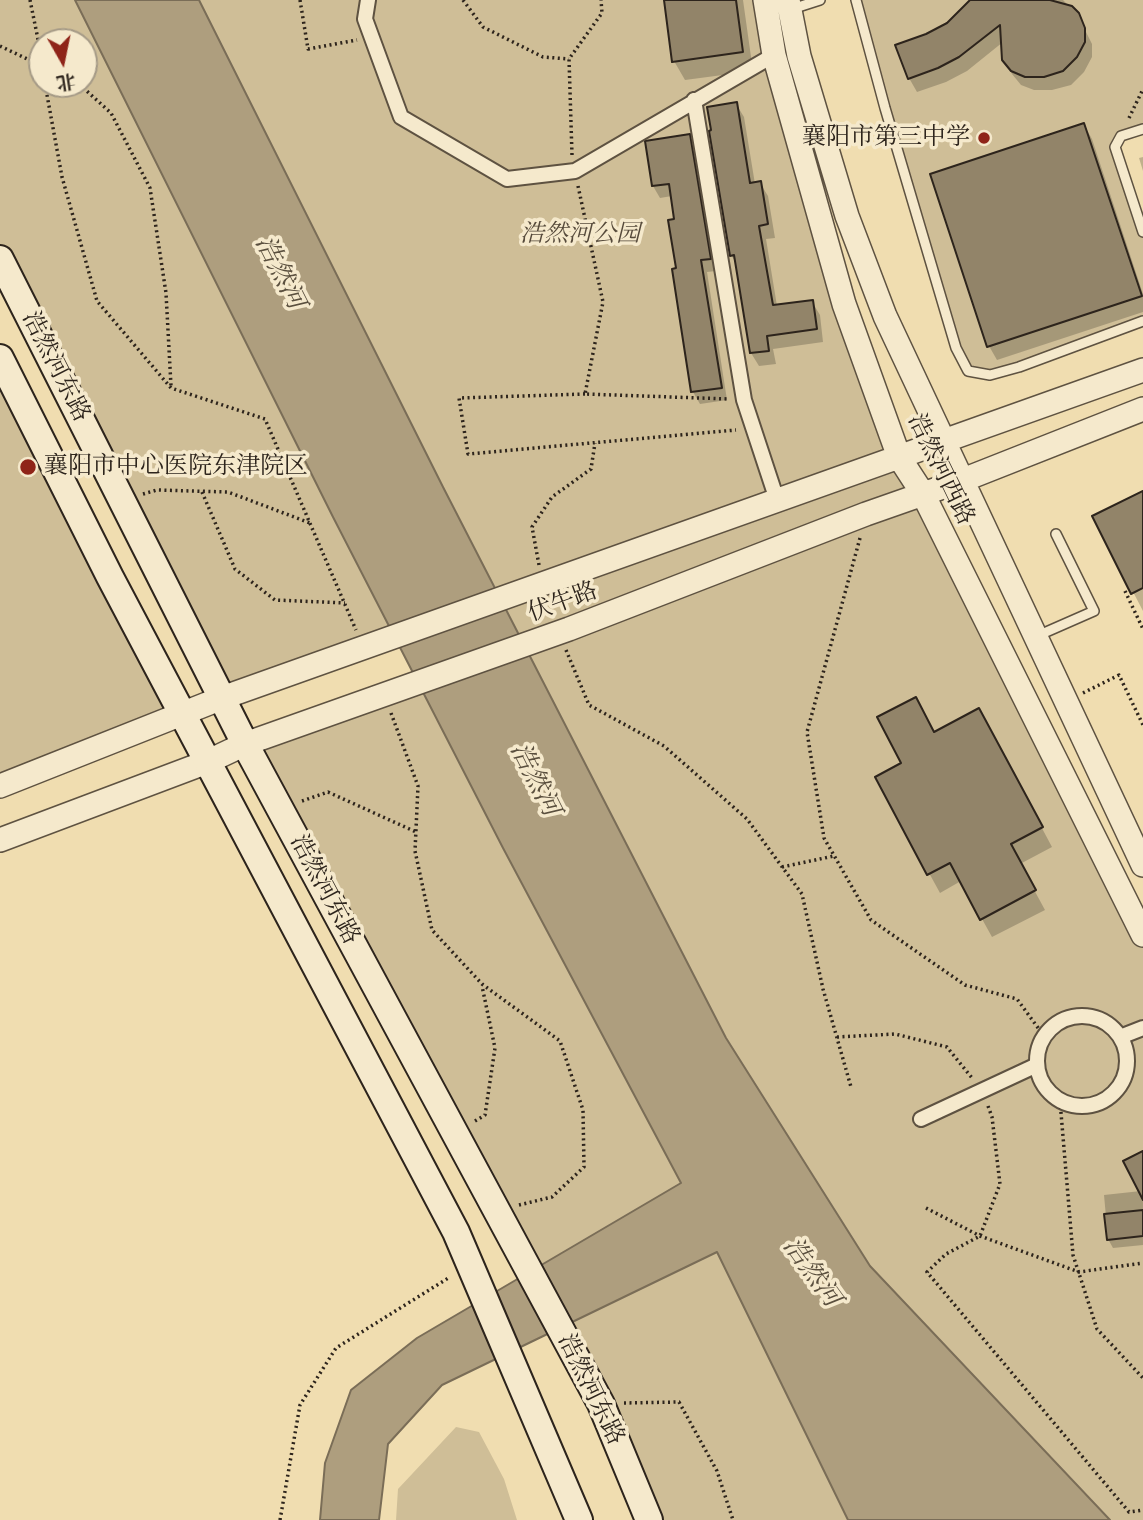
<!DOCTYPE html>
<html>
<head>
<meta charset="utf-8">
<style>
  body { margin:0 }
  #map { position:relative; width:1143px; height:1520px; overflow:hidden; background:#f0ddb0; font-family:"Libre Bodoni","Noto Serif SC",serif }
  canvas { display:block }
  .north { position:absolute; left:28px; top:28px; width:70px; height:70px; box-sizing:border-box; background:#f5e9cc; border:2px solid #a59a86; border-radius:50%; rotate:171deg; font-size:19px; font-weight:700; line-height:28px; text-align:center; color:#2d241c }
  .north::after { content:''; display:block; margin:auto; width:24px; height:32px; background:#8f2418; clip-path:polygon(50% 0,100% 100%,50% 72%,0 100%) }
</style>
</head>
<body>
<div id="map">
<canvas width="1143" height="1520"></canvas>
<div class="north">北</div>
</div>
<script>
const c = document.querySelector('canvas').getContext('2d');
c.lineJoin = 'round';
function fill(path, color) { c.fillStyle = color; c.fill(path, 'evenodd'); }
function strokePath(path, color, width, dash) { c.strokeStyle = color; c.lineWidth = width; c.lineCap = dash ? 'butt' : 'round'; c.setLineDash(dash || []); c.stroke(path); }
function write(font, color, halo, rows, align = 'center') {
  c.font = font + ' "Libre Bodoni","Noto Serif SC",serif'; c.lineWidth = 7; c.setLineDash([]); c.textBaseline = 'middle'; c.strokeStyle = halo; c.fillStyle = color; for (const [text, x, y, turn = 0] of rows) {
    c.save(); c.translate(x, y); c.rotate((+turn || 0) * Math.PI / 180); c.textAlign = isNaN(turn) ? turn : align; if (halo) c.strokeText(text, 0, 0); c.fillText(text, 0, 0); c.restore();
  }
}
fill(new Path2D(`
  M0,0H75L395,637L222,698L0,259ZM42,42H84V84H42Z
  M199,0H766L822,226L923,494L1143,935V1520H1110L870,1266L726,1038L443,487Z
  M856,0H1143V129L1121,136L1115,147L1143,232V321L990,375L968,371L956,348Z
  M0,358L183,715L0,786Z
  M422,681L503,848L733,1281L848,1520H648L245,744Z
  M456,1427L479,1432L504,1479L517,1520H396L398,1489Z`), '#cfbe97');
const water = new Path2D(`
  M75,0H199L443,487L726,1038L870,1266L1110,1520H848L717,1252L442,1385L388,1444L379,1520H320L325,1463L351,1390L417,1338L681,1183L503,848L333,517Z`);
fill(water, '#ae9e7e');
strokePath(water, '#7a6d57', 2);
fill(new Path2D(`
  M666,0H743L753,71L685,80L674,61Z
  M973,0H1063L1077,14L1092,44V57L1084,72L1071,85L1052,90H1034L1021,85L1012,74L1004,59L1003,42L967,71L946,82L917,92L909,78L927,35L948,25Z
  M736,104L744,117L755,184L760,183L768,196L775,238L766,239L777,306L812,302L820,315L823,342L773,349L776,364L759,366L751,353L738,266L731,255Z
  M1084,125L1092,139L1143,294V312L997,360L989,346Z
  M689,136L696,148L716,271L707,272L727,400L700,404L693,392L672,196L660,198L653,186L647,143Z
  M1143,157V171L1139,158Z
  M1143,493V611L1094,517Z
  M989,729L1052,847L1020,864L1045,910L992,937L961,881L940,893L877,778L904,764L934,734Z
  M1143,1153V1245L1113,1248L1108,1239L1104,1195L1141,1191Z`), '#0003');
const building = new Path2D(`
  M664,0H736L743,52L672,62Z
  M970,0H1050L1072,6L1079,13L1085,28V42L1077,57L1063,71L1044,77H1025L1011,71L1002,60L1000,25L959,57L938,68L908,79L895,45L926,34L947,23Z
  M737,102L750,183L761,181L768,224L759,226L773,305L813,300L817,329L767,336L769,351L750,353L734,255L730,256L709,131L711,130L707,107Z
  M1084,123L1142,296L987,347L930,174Z
  M690,134L711,259L701,260L722,388L691,392L672,269L676,268L668,220L674,219L669,184L652,186L645,141Z
  M1143,491V588L1131,594L1092,516Z
  M916,697L934,732L979,708L1043,827L1011,844L1036,890L980,920L950,863L927,875L875,777L901,763L877,717Z
  M1143,1151V1200L1123,1161Z
  M1143,1210V1236L1107,1240L1104,1214Z`);
fill(building, '#928469');
strokePath(building, '#2d241c', 2);
const service = new Path2D(`
  M856,0L885,108L956,348L968,371L990,375L1019,367L1143,321
  M792,9L820,0
  M1143,129L1121,136L1115,147L1143,232
  M1037,636L1094,611L1056,534`);
const pedestrian = new Path2D(`
  M368,0L365,19L401,117L507,179L575,171L774,55
  M694,100L744,400L777,500
  M1037 1061a45 45 0 1 1 90 0a45 45 0 1 1-90 0Z
  M1120,1037L1143,1028
  M921,1119L1037,1065`);
const tertiary = new Path2D(`
  M765,0L774,55L844,304L899,457L923,494L1143,935
  M788,0L799,56L847,216L885,316L1143,865
  M0,786L222,698L1143,370
  M0,840L207,762L245,744L569,629L866,514L963,480L1143,409`);
const secondary = new Path2D(`
  M0,259L245,744L601,1404L649,1520
  M0,358L110,577L456,1232L579,1520`);
strokePath(service, '#5e5241', 12);
strokePath(pedestrian, '#5e5241', 18);
strokePath(tertiary, '#5e5241', 26);
strokePath(secondary, '#2d241c', 30);
strokePath(new Path2D(`
  M30,0L42,59
  M300,0L308,49L357,40
  M463,0L483,27L543,57L569,59
  M0,46L42,66
  M45,84L62,177L97,301L171,388L265,419L356,630
  M79,84L111,113L150,188L166,293L171,386
  M1129,118L1143,89
  M572,155L569,59L602,13L601,0
  M578,186L603,302L585,394L729,399
  M585,394L459,398L468,454L736,430
  M202,492L235,569L275,600L345,603
  M143,494L157,490L228,492L310,523
  M860,538L807,732L824,838L871,920L965,985L1017,999L1044,1036
  M539,565L532,527L552,497L591,469L595,443
  M1125,591L1143,629
  M566,650L589,705L664,746L747,819L802,894L823,989L851,1087
  M1083,693L1119,675L1143,725
  M391,713L418,786L415,851L432,930L482,984L560,1041L583,1110L584,1167L552,1197L519,1205
  M302,801L328,792L416,832
  M782,867L834,856
  M837,1037L895,1034L947,1047L972,1078
  M1060,1101L1073,1255L1097,1329L1143,1378
  M988,1106L992,1117L1000,1184L980,1236L946,1254L927,1272L1129,1512L1143,1510
  M475,1121L485,1115L495,1048L482,986
  M926,1208L980,1236L1079,1272L1143,1263
  M624,1403L679,1402L717,1471L733,1520
  M280,1520L300,1405L336,1348L450,1277`), '#2d241c', 3.5, [2, 3.5]);
strokePath(service, '#f5e9cc', 9);
strokePath(pedestrian, '#f5e9cc', 14);
strokePath(tertiary, '#f5e9cc', 23);
strokePath(secondary, '#f5e9cc', 26);
for (const [x, y, r, color] of [
  [984,138,7,"#8f2418"],
  [28,467,9,"#8f2418"]
]) { const dot = new Path2D(); dot.arc(x, y, r, 0, 2 * Math.PI); c.fillStyle = color; c.fill(dot); strokePath(dot, '#f5e9cc', 2.5); }
write('24px', '#2d241c', '#f5e9cc', [
  ["襄阳市第三中学",970,138],
  ["襄阳市中心医院东津院区",44,467,"left"]
], 'right');
write('italic 24px', '#564a3b', '#f5e9cc', [
  ["浩然河公园",580,235]
]);
write('24px', '#2d241c', '#f5e9cc', [
  ["浩然河东路",55,367,63],
  ["浩然河西路",940,470,64],
  ["伏牛路",563,603,-20],
  ["浩然河东路",324,890,62],
  ["浩然河东路",590,1390,64]
]);
write('italic 26px', '#5a4f3e', '#f5e9cc', [
  ["浩然河",279,273,63],
  ["浩然河",534,780,63],
  ["浩然河",811,1273,54]
]);
</script>
</body>
</html>
